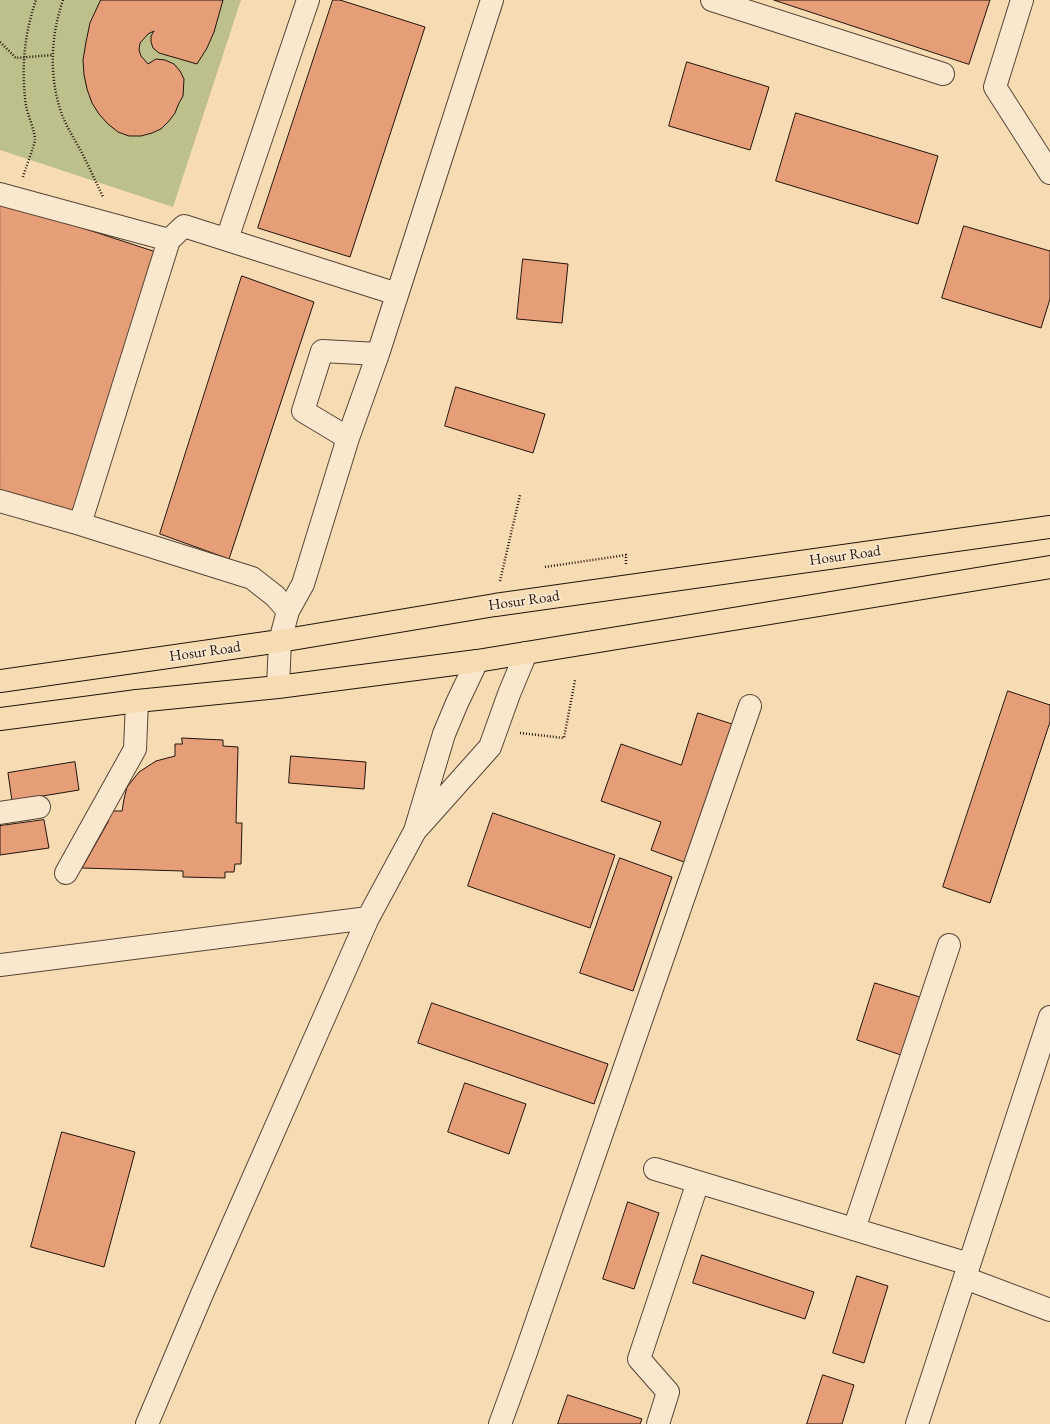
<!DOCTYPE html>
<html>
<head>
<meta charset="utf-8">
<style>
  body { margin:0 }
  canvas { display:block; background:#f7dcb3 }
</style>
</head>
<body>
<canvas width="1050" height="1424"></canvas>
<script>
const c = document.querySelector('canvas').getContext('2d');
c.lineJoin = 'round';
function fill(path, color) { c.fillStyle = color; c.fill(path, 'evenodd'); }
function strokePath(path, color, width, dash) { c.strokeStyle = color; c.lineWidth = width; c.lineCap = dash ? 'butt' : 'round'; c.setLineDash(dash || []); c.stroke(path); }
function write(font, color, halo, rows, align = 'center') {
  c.font = font + ' "EB Garamond",serif'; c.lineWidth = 3.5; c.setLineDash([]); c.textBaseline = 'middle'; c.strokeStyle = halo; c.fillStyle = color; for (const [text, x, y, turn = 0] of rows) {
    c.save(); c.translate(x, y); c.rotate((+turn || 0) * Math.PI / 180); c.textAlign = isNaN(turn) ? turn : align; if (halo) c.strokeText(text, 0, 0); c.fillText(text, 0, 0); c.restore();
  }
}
fill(new Path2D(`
  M0,0H241L173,207L0,150Z`), '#bec08b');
const building = new Path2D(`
  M101,0H223L214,32L207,48L197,64L159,53L153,48L151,42V36L154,31L148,34L140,43L139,50L141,56L148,64L156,59L165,60L174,64L180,71L184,79L183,96L179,103L175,113L169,121L161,129L152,133L141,136H129L118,132L108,124L99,114L92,103L87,89L84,75L83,60L86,42L90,23Z
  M333,0H340L425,27L350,257L258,228Z
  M774,0H990L969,64Z
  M687,62L769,87L750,150L669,126Z
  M796,113L938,156L918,224L776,181Z
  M0,201L156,252L73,515L0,494Z
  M964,226L1050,251V299L1041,328L942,298Z
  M523,259L568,264L562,323L517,319Z
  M242,276L314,302L229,559L160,534Z
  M456,387L545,414L533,453L445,426Z
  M1008,691L1050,705V722L990,903L943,887Z
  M698,713L732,724L684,862L651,850L661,822L601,801L621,744L681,765Z
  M182,738L223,740V746L238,747L236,823H242L241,864H235L234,872H225V878L183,877V871L82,868L108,822L110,811H122L124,799L127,787L139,772L156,761L175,756V744H182Z
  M291,756L366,762L364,789L289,783Z
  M75,762L79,790L12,801L8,773Z
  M493,813L615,855L590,928L468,886Z
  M44,820L49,848L0,855V826Z
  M620,858L672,877L633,991L580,973Z
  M875,983L923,998L904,1056L857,1040Z
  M432,1003L608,1064L594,1104L418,1043Z
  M465,1083L526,1104L509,1154L448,1132Z
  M62,1132L135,1152L104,1267L31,1247Z
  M628,1202L659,1213L634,1289L603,1279Z
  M702,1255L814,1292L805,1319L693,1283Z
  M857,1276L888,1286L864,1363L833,1353Z
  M823,1375L854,1385L842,1424H807Z
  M568,1395L642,1419L640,1424H558Z`);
fill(building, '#e69e79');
strokePath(building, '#22130b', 1);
const minor = new Path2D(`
  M712,0L943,74
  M1022,0L995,87L1050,173
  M0,194L169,240
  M227,239L308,0
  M348,438L303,411L322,351L378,354
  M0,501L80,524L169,240L184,226L397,294
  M80,524L252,578L275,596L288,611L280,641L278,687
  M288,611L303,584L348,438L378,354L492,0
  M477,661L457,703L444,734L415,831L490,747L509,694L526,653
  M0,813L39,807
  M66,873L135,749L137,701
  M0,965L368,918
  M655,1169L969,1264
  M854,1229L949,945
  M965,1278L1050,1310
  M147,1424L202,1294L368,918L415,831
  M500,1424L524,1358L750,706
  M658,1424L668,1392L639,1359L698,1182
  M917,1424L1050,1017`);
const major = new Path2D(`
  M0,681L280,641L495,605L1050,527
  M0,719L137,701L278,687L477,661L1050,567`);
strokePath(minor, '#574535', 24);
strokePath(major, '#22130b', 24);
strokePath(new Path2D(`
  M63,0C51,35 49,73 60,109C65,125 74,138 82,153C89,167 96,182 103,197
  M0,42L16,58L52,55
  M23,177C25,169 35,145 35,139C35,132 28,115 26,106C21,69 24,35 36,0
  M545,567L626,555V564
  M500,581L520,495
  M520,733L564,738L575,680`), '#22130b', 2.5, [1, 2]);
strokePath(minor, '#fae8ce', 22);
strokePath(major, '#f7dcb3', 22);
write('15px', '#22130b', '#fae8ce', [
  ["Hosur Road",845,556,-8],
  ["Hosur Road",524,601,-8],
  ["Hosur Road",205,652,-8]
]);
</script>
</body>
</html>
